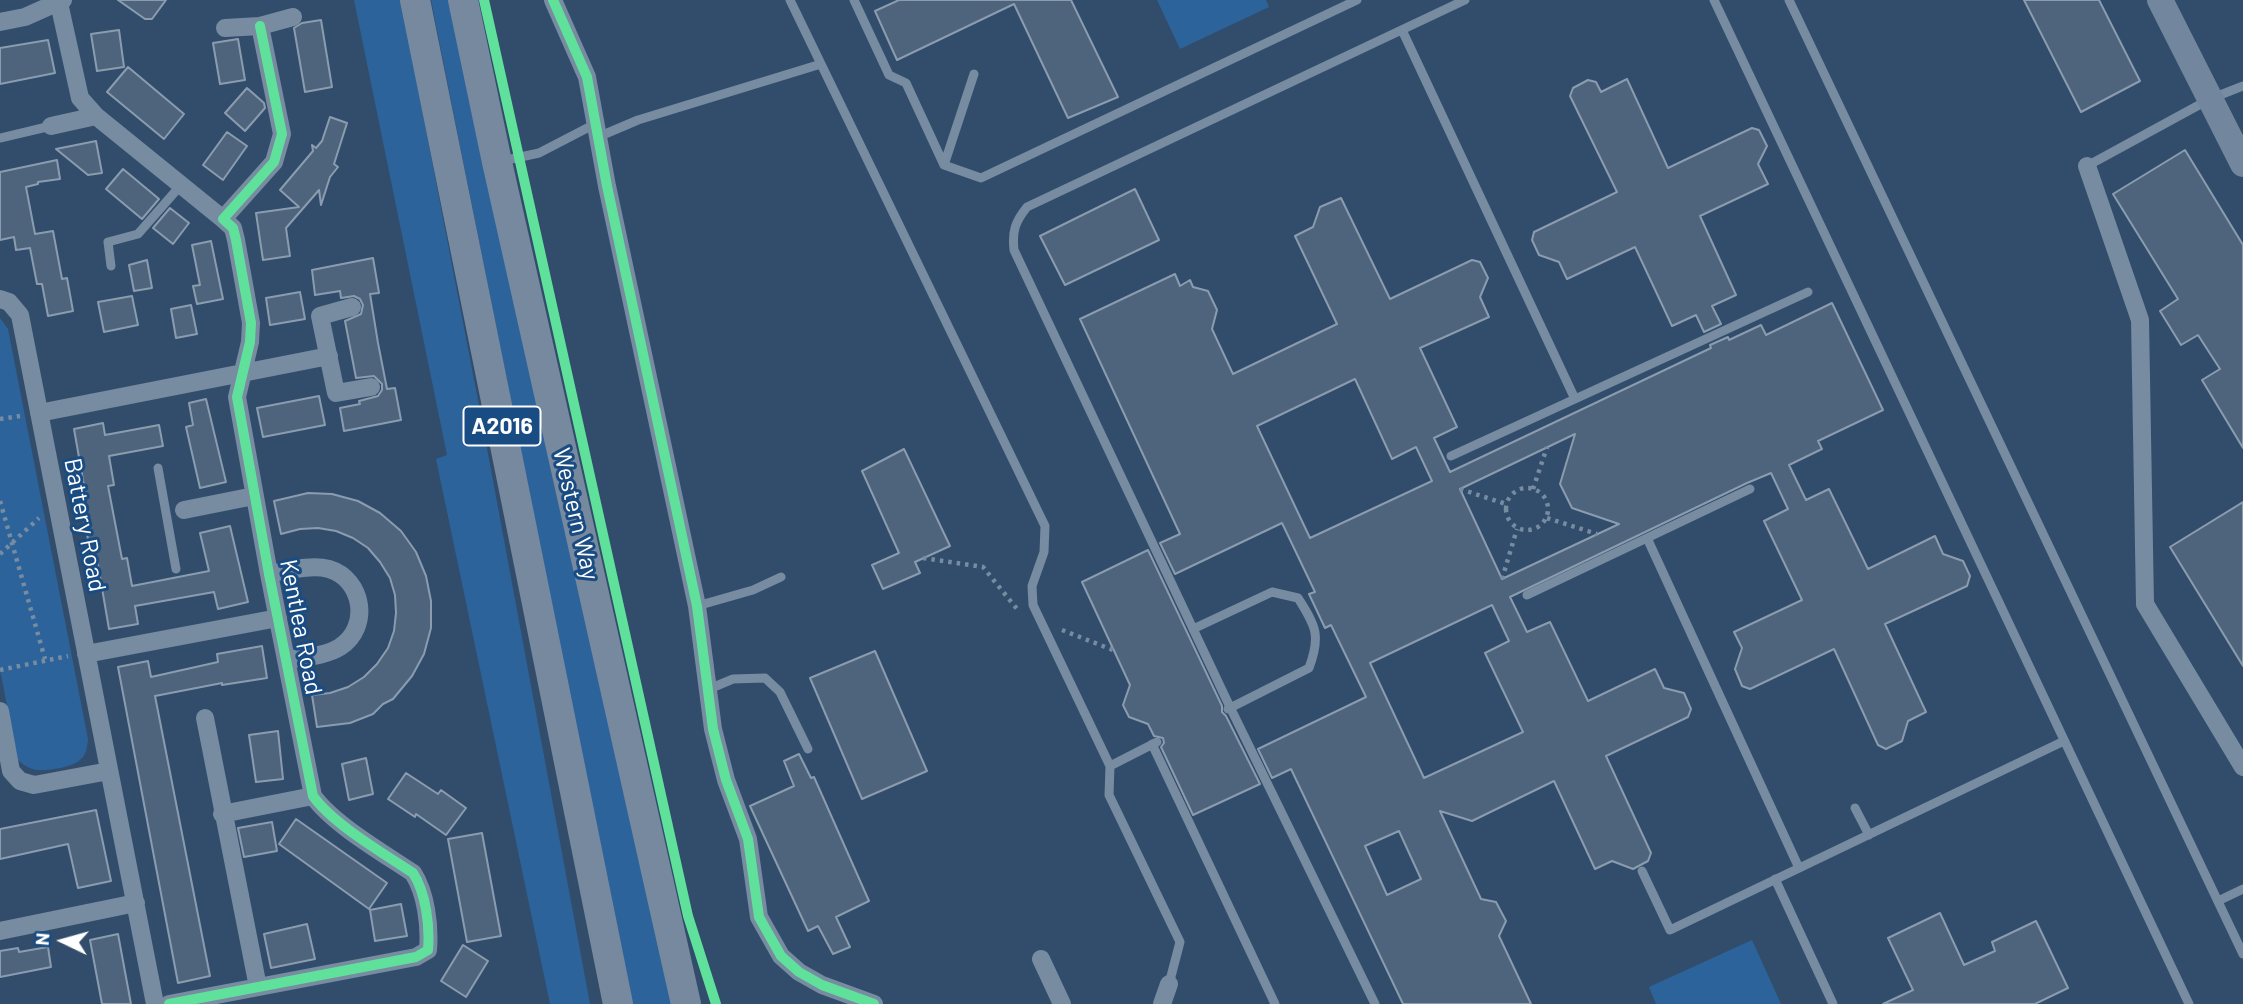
<!DOCTYPE html>
<html>
<head>
<meta charset="utf-8">
<style>
  body { margin:0 }
  #map { position:relative; width:2243px; height:1004px; overflow:hidden; background:#314d6b; font-family:Barlow,sans-serif }
  canvas { display:block }
  .north { position:absolute; left:28px; top:906px; width:70px; height:70px; -webkit-text-stroke:5px #194c83; paint-order:stroke; rotate:275deg; font-size:19px; font-weight:700; line-height:28px; text-align:center; color:#fff }
  .north::after { content:''; display:block; margin:auto; width:24px; height:32px; background:#fff; clip-path:polygon(50% 0,100% 100%,50% 72%,0 100%) }
</style>
</head>
<body>
<div id="map">
<canvas width="2243" height="1004"></canvas>
<div class="north">N</div>
</div>
<script>
const c = document.querySelector('canvas').getContext('2d');
c.lineJoin = 'round';
function fill(path, color) { c.fillStyle = color; c.fill(path, 'evenodd'); }
function strokePath(path, color, width, dash) { c.strokeStyle = color; c.lineWidth = width; c.lineCap = dash ? 'butt' : 'round'; c.setLineDash(dash || []); c.stroke(path); }
function write(font, color, halo, rows, align = 'center') {
  c.font = font + ' Barlow,sans-serif'; c.lineWidth = 6; c.setLineDash([]); c.textBaseline = 'middle'; c.strokeStyle = halo; c.fillStyle = color; for (const [text, x, y, turn = 0] of rows) {
    c.save(); c.translate(x, y); c.rotate((+turn || 0) * Math.PI / 180); c.textAlign = isNaN(turn) ? turn : align; if (halo) c.strokeText(text, 0, 0); c.fillText(text, 0, 0); c.restore();
  }
}
fill(new Path2D(`
  M354,0H401L481,416L590,1004H550L436,459L447,455Z
  M431,0H448L673,1004H631Z
  M1157,0H1266L1269,7L1180,49Z
  M0,318L8,329L88,739C87,747 87,754 80,760C72,767 49,771 37,770C30,769 23,765 18,760L0,670Z
  M1752,940L1781,1004H1656L1649,987Z`), '#2d639b');
const building = new Path2D(`
  M118,0H166L152,19H145Z
  M899,0H1071L1118,97L1068,118L1014,4L897,60L875,11Z
  M2024,0H2099L2140,81L2081,112Z
  M321,20L332,87L305,92L294,28L302,23Z
  M119,30L124,67L97,71L91,34Z
  M238,39L245,80L220,84L213,43Z
  M48,40L55,73L0,84V48Z
  M128,67L184,114L164,139L107,92Z
  M1627,79L1668,168L1752,128L1759,130L1767,146L1758,164L1768,184L1700,216L1736,295L1712,306L1721,324L1704,332L1696,315L1672,326L1635,247L1567,279L1559,262L1539,255L1532,240L1534,232L1617,192L1570,96L1573,88L1588,80L1596,82L1601,92Z
  M247,88L264,103L265,108L245,131L225,113Z
  M330,117L347,123L334,164L338,167L330,177L321,205L319,190L286,228L290,256L263,260L256,213L299,207L280,190L313,151L312,145L316,148L322,141Z
  M227,132L247,146L223,180L203,165Z
  M96,141L102,173L88,175L56,149Z
  M2185,150L2243,245V448L2202,380L2220,369L2198,335L2181,345L2160,311L2178,299L2113,194Z
  M57,160L60,179L38,182V184L26,187L35,234L53,231L62,279L67,278L73,311L48,316L42,284H37L30,248L16,250L14,237L0,240V172Z
  M123,169L159,199L142,219L106,189Z
  M1135,189L1159,240L1065,285L1040,236Z
  M1341,198L1390,299L1472,260L1480,262L1488,278L1480,297L1489,317L1420,348L1457,427L1434,438L1450,472L1711,348L1710,345L1728,337L1729,340L1761,325L1766,335L1832,303L1883,410L1818,441L1822,449L1789,465L1806,500L1829,489L1868,569L1935,536L1943,554L1963,561L1970,576L1967,586L1885,624L1926,712L1908,721L1902,741L1886,749L1878,745L1834,649L1750,689L1742,686L1735,669L1742,648L1734,632L1802,600L1764,521L1788,509L1771,473L1747,483L1510,597L1527,632L1550,622L1588,701L1655,669L1664,688L1684,693L1691,709L1688,717L1606,756L1651,853L1648,861L1633,869L1612,861L1595,869L1554,781L1472,821L1440,811L1481,899L1496,902L1506,921L1499,936L1531,1004H1403L1291,769L1272,778L1258,749L1366,697L1331,625L1325,628L1309,594L1315,592L1282,523L1175,574L1160,543L1180,534L1080,319L1175,274L1180,286L1190,280L1193,287L1208,291L1217,310L1212,329L1233,374L1337,324L1295,236L1313,227L1320,207ZM1355,379L1392,459L1416,447L1432,481L1310,538L1257,426ZM1575,434L1560,484L1572,508L1619,524L1502,579L1460,489ZM1492,605L1509,641L1485,653L1523,732L1424,778L1370,663ZM1399,831L1421,879L1387,895L1365,846Z
  M170,208L189,223L173,244L153,228Z
  M211,241L223,299L197,304L193,286L200,285L192,245Z
  M373,258L379,293L370,294L378,343L387,389L395,388L401,420L344,431L340,408L360,404L359,401L378,396L382,390V384L374,376L356,378L345,321L361,314L363,305L360,299L354,296L341,298L340,291L315,295L312,270Z
  M147,260L152,288L134,291L129,265Z
  M300,292L305,319L270,325L266,298Z
  M132,296L138,325L104,332L98,302Z
  M191,305L197,334L176,338L171,309Z
  M319,396L325,425L263,437L257,408Z
  M206,399L226,482L200,488L186,427L193,425L189,403Z
  M103,423L105,435L159,425L163,446L109,456L114,485L108,486L122,559L127,558L132,586L209,571L200,533L230,526L248,602L218,609L214,592L135,606L138,624L109,629L97,559L92,560L80,498L86,497L74,429Z
  M904,449L950,546L915,562L920,573L883,589L872,565L899,553L862,471Z
  M308,493L332,494L358,501L380,513L401,531L416,552L426,576L431,601V628L424,654L412,676L393,699L383,704L373,714L350,723L317,727L312,695L330,693L348,687L364,677L377,664L388,648L394,631L396,613L395,595L390,578L380,562L368,548L353,538L336,531L318,528L300,529L281,534L274,501Z
  M2243,502V666L2170,547Z
  M1148,550L1222,706V712L1226,716L1260,784L1193,815L1161,747L1164,743L1163,738L1154,736L1148,724L1129,717L1123,705L1130,685L1082,582Z
  M262,646L267,678L222,685V683L155,696L210,976L178,983L118,667L148,661L151,677L218,662L217,654Z
  M875,651L927,771L862,799L810,678Z
  M278,731L283,779L256,782L249,735Z
  M799,754L811,778L814,777L869,901L836,917L850,947L833,954L818,926L808,931L750,806L794,786L784,761Z
  M366,758L373,794L349,800L342,764Z
  M406,773L438,794L441,790L466,808L446,835L416,814L415,817L388,799Z
  M96,810L111,881L78,888L68,844L0,859V829Z
  M296,819L387,883L369,909L279,844Z
  M272,822L277,851L244,857L238,828Z
  M482,833L501,936L467,942L448,839Z
  M401,904L407,936L375,941L370,910Z
  M1940,913L1964,965L1995,951L1992,942L2036,921L2068,988L2035,1004H1883L1913,990L1888,938Z
  M307,924L315,959L271,968L264,934Z
  M118,934L131,1004H102L90,940Z
  M463,945L488,961L466,997L441,981Z
  M48,947L51,967L0,977V951L18,948L19,952Z`);
fill(building, '#4d647c');
strokePath(building, '#8b9caf', 2);
strokePath(new Path2D(`
  M0,419L20,416
  M1506 509a21 21 0 1 1 42 0a21 21 0 1 1-42 0Z
  M1460,489L1506,504
  M1533,489L1547,447
  M0,501L45,659
  M1547,518L1597,534
  M0,554L39,518
  M923,558L983,567L1017,609
  M1502,579L1517,529
  M1062,630L1113,650
  M0,670L68,656`), '#778ba1', 4.5, [3.5, 5]);
strokePath(new Path2D(`
  M790,0L1045,526L1044,552L1032,586L1033,605L1110,766
  M854,0L889,75L906,83L944,165L981,178L1357,0
  M1714,0L2189,1004
  M1789,0L2243,954
  M1402,30L1575,399L1451,456
  M598,137L638,120L821,64
  M0,138L51,126
  M502,161L539,153L595,124
  M944,165L974,74
  M2087,166L2210,99L2243,86
  M111,266L108,242L138,234L181,185
  M1575,399L1808,292
  M158,468L176,569
  M1647,538L1750,489
  M1527,595L1647,538L1799,868
  M697,606L753,590L781,577
  M1193,629L1272,592L1298,598C1316,626 1321,636 1309,668L1228,709
  M709,689L733,679L765,678L780,692L808,749
  M1157,742L1110,766L1109,795L1180,942L1169,984
  M1152,744L1275,1004
  M1855,808L1869,835
  M1642,871L1670,930L2064,741
  M1775,879L1833,1004
  M2218,901L2243,889
  M1375,1004L1230,707L1014,250C1012,231 1015,222 1027,207L1465,0`), '#778ba1', 9);
strokePath(new Path2D(`
  M553,0L587,77L607,186L697,606L713,729L726,780L748,839L759,917L781,956L799,972L822,985L874,1004
  M59,3L80,98L96,116L223,219
  M0,22L25,17L63,0
  M225,28L260,26L293,17
  M51,126L96,116
  M2087,166L2140,320L2145,604L2243,767
  M0,299L9,302L20,315L155,1004
  M352,307L320,316L336,393L371,387
  M39,413L329,356
  M184,510L254,496
  M269,574C287,571 311,564 329,569C363,579 371,627 340,647C326,656 304,657 287,660
  M86,654L278,618
  M0,711L11,771L20,781L34,785L109,771
  M205,718L258,987
  M222,814L313,796
  M0,931L136,903
  M1041,959L1062,1004
  M169,1004L416,957L428,950C430,926 426,893 413,873C383,853 333,824 313,796L269,574L237,397L250,342L251,323L236,240L233,228L223,219L274,162L282,134L260,26
  M1162,1004L1169,984`), '#778ba1', 18);
strokePath(new Path2D(`
  M2160,0L2243,164`), '#72879d', 26);
strokePath(new Path2D(`
  M415,0L618,1004
  M463,0L497,162L686,1004`), '#76899e', 30);
strokePath(new Path2D(`
  M484,0L688,916L716,1004
  M553,0L587,77L607,186L697,606L713,729L726,780L748,839L759,917L781,956L799,972L822,985L874,1004
  M169,1004L416,957L428,950C430,926 426,893 413,873C383,853 333,824 313,796L269,574L237,397L250,342L251,323L236,240L233,228L223,219L274,162L282,134L260,26`), '#60e19b', 10);
for (const [x, y, w] of [
  [502,426,77]
]) { const box = new Path2D(); box.roundRect(x - w / 2, y - 19.5, w, 39, 5); c.fillStyle = '#194c83'; c.fill(box); strokePath(box, '#fff', 2); }
write('bold 23px', '#fff', null, [
  ["A2016",502,426]
]);
write('24px', '#fff', '#194c83', [
  ["Western Way",576,514,77],
  ["Battery Road",85,525,79],
  ["Kentlea Road",301,627,79]
]);
</script>
</body>
</html>
